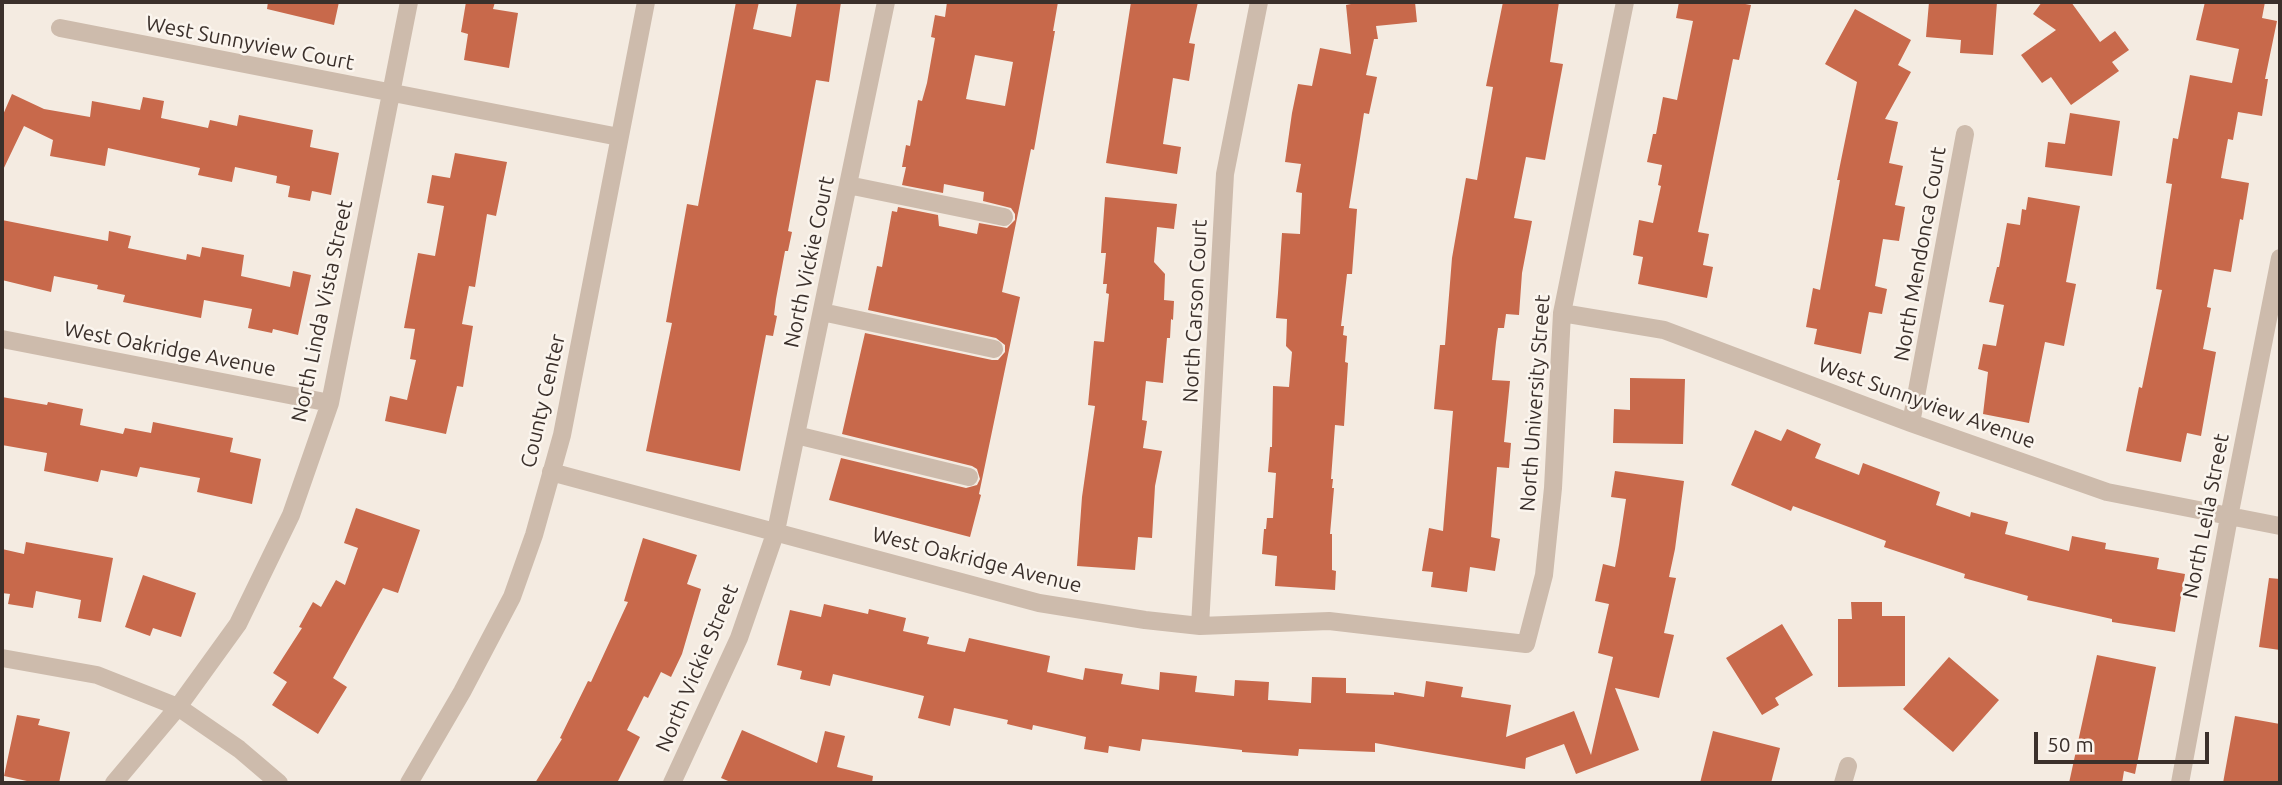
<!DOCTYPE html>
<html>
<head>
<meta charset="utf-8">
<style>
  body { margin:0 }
  #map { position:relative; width:2282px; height:785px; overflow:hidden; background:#f4ebe1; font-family:Ubuntu,sans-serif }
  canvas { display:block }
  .frame { position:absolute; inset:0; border:4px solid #3b302b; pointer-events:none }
  .scale { position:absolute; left:2034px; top:732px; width:175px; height:32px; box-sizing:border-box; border:4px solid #3b302b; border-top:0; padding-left:9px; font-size:21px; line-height:24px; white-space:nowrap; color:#3b302b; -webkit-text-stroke:5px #fbf5ee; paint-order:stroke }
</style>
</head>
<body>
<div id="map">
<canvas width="2282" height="785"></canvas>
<div class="frame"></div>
<div class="scale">50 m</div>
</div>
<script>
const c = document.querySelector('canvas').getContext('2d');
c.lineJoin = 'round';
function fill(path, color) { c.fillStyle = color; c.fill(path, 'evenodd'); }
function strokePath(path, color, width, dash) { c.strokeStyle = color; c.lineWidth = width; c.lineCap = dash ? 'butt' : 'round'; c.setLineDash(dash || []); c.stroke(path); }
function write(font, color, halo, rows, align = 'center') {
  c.font = font + ' Ubuntu,sans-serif'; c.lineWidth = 5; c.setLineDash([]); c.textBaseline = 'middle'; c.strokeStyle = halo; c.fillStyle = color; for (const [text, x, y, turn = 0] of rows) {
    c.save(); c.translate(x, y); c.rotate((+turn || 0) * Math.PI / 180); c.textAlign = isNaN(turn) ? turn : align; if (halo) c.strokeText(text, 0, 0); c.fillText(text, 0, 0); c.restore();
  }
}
fill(new Path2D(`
  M268,2H339L334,25L267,9Z
  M466,2H495L493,9L518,13L509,68L464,60L468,34L461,32Z
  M736,2H759L753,29L791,37L797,2H841L829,82L816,80L788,231L792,232L788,251H785L776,299L774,315L777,316L773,336L766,335L740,471L646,451L672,323L666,322L687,204L698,206Z
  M947,2H1058L1053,31H1055L1034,150L1031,149L1002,292L1020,297L979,494L981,495L970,537L829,500L841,458L966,488L977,485L980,479L977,469L972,466L842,434L865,333L992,360H998L1005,352V345L996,338L868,310L877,266L882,267L892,211L897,212L898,207L938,215L939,226L977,234L979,223L1007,228L1015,220V214L1011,208L983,201L984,192L944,184L943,193L902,185L906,167H902L906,145L910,146L918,100L922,101L927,83L935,38L931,37L935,15L945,17ZM975,55L1013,62L1005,106L966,99Z
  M1131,2H1198L1189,43L1195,44L1189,81L1173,78L1163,144L1181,147L1177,174L1106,163Z
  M1361,2H1415L1417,22L1376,26L1378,39H1374L1366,75L1377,77L1369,114L1364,113L1349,208L1357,209L1352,274H1347L1341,326H1344L1343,335L1347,336L1345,362L1348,363L1344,426L1335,425L1331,479H1333L1332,488H1334L1330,534H1332V570L1336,571L1335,590L1275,586L1277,556L1262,554L1264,529H1266L1267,518H1273L1276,473L1268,472L1270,447H1272L1273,386L1289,387L1292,352L1286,346L1287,319L1276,318L1278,293L1282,233L1300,234L1302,193L1296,192L1301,164L1285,162L1292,113L1298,84L1312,86L1320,48L1351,54L1346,5Z
  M1503,2H1559L1550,62L1563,64L1545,160L1526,157L1514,218L1532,221L1522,273L1519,315L1506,314L1504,328H1498L1496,342L1492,380L1510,381L1504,442L1511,443L1509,468L1497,467L1491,537L1500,539L1495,571L1470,567L1467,592L1431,587L1433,572L1422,571L1429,528L1443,531L1453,411L1434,409L1440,345H1445L1452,258L1466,178L1477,180L1493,87L1486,86Z
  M1679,2H1734L1751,5L1739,60L1733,59L1698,232L1709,234L1703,265L1713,267L1707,298L1638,284L1643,257L1633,255L1639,220L1653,223L1661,186L1658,185L1662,165L1647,162L1653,134H1656L1663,97L1677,100L1693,21L1676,18Z
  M1929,2H1997L1993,55L1960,53L1961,40L1926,37Z
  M2042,2H2071L2100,42L2115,31L2129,50L2112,62L2119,71L2071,105L2051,77L2042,83L2021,55L2056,30L2033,14Z
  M2205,2H2265L2262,18L2277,21L2265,79H2268L2262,116L2238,112L2233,140L2228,139L2221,178L2249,183L2243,220L2240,219L2231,272L2214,269L2207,307L2211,308L2203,349L2216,352L2201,436L2187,433L2181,462L2126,451L2139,387L2142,388L2162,290L2156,289L2172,184L2166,183L2173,138L2178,139L2190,75L2232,83L2239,49L2196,40Z
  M1855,9L1911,40L1898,65L1911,72L1885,119L1898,122L1889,163L1903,166L1895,205L1905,207L1899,241L1883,239L1875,286L1887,289L1882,314L1869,312L1861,354L1814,344L1817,329L1806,327L1813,288L1820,290L1840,180H1837L1857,82L1825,64Z
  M12,94L44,109L90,117L92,101L140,110L143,97L164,101L161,118L208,128L210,120L237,126L239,115L313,130L310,147L339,153L331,195L312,191L310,201L288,197L290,186L276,183L277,176L235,167L232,182L198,175L200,168L108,148L105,166L50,156L53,140L24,126L2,172V117Z
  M2070,113L2120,121L2112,176L2045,167L2048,142L2065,144Z
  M455,153L507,162L496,216L487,214L475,287L469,286L462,324L473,326L463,387L457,386L446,434L385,421L390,396L407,400L416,360L410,359L415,329L404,328L418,253L435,256L444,206L427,203L432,175L450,178Z
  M1105,197L1177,204L1174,229L1157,227L1154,262L1165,274L1164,300L1174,301L1173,320L1171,319L1170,338H1167L1163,383L1146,381L1142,420L1147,421L1143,448L1162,451L1155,486L1152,538L1138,537L1135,570L1077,566L1082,497L1095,406L1088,405L1094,341L1104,342L1109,294L1106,293L1107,284H1103L1106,253H1101Z
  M2028,197L2080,206L2066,282L2076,284L2064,346L2045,342L2029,423L1983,414L1988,372L1978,369L1983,344L1996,346L2004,305L1989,302L1997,267H1999L2007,223L2020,225L2022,209L2026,210Z
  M2,220L108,241L109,231L131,236L128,248L186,260L187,254L200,257L202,247L244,255L241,276L290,287L293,271L311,275L298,335L273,329L272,333L248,328L252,309L204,300L201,318L123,302L125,295L97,289L98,285L54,276L51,292L2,280Z
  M1630,378L1685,379L1683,444L1613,443L1614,409L1630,410Z
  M2,397L47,405L48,402L83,409L80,425L123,434L125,428L151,433L153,422L233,438L230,452L261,459L252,504L197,492L200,478L140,467L137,477L101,470L98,482L44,471L47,453L2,445Z
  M1787,429L1821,444L1815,458L1859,475L1863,463L1940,492L1936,505L1970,517L1971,512L2008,522L2005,534L2069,551L2072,536L2106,543L2105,549L2159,558L2157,569L2185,574L2175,632L2112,622V619L2027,600L2028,596L1964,578L1965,574L1884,547L1886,541L1793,506L1791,511L1731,485L1755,430L1781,441Z
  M1615,471L1684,481L1675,549L1669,577L1676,578L1664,633L1674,635L1659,698L1615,688L1639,750L1576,774L1564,744L1526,758L1525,769L1375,743V752L1299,749L1298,756L1242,752V750L1142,739L1140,751L1109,746L1108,753L1084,749L1086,737L1033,725L1032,730L1007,724L1008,720L954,708L950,726L918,718L924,696L833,674L830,686L800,679L802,671L777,665L790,610L821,617L824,604L868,614L869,609L906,618L903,631L929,637L927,644L965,652L969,638L1050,656L1047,672L1083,680L1085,668L1123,674L1121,684L1159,690L1160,672L1197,676L1195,692L1234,696L1235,680L1269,682L1268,700L1311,703L1312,677L1346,678V693L1394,695V692L1424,697L1426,681L1463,687L1461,697L1511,705L1506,737L1574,711L1591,755L1613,657L1598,653L1609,604L1595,601L1603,564L1615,567L1619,545L1626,499L1611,497Z
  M356,508L420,530L398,593L383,588L333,678L347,687L318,734L272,705L287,682L273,673L302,628L299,627L313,602L321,607L336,580L345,585L358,548L344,543Z
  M643,538L697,555L687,584L701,589L682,654L671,677L661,672L648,698L644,696L627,730L640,737L617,783H535L562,739L560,738L588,681L591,682L628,602L624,601Z
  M26,542L113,558L101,622L78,618L81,600L36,591L33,608L8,604L10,594L2,593V549L24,554Z
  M143,575L196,593L181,637L153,628L150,636L125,627Z
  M2269,578L2280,579V650L2259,647Z
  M1851,602H1882V616H1905V686L1838,687V619H1852Z
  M1782,624L1813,675L1775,698L1779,705L1762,715L1726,658Z
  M2097,655L2156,667L2135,774L2124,771L2122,783H2069Z
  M1949,657L1999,700L1953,752L1903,709Z
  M17,715L40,719L38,725L70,732L59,783H36L4,776Z
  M2235,716L2280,724V783H2223Z
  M742,730L817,763L825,731L845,736L837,767L873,776L872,783H733L721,778Z
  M1713,731L1780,748L1771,783H1700Z`), '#c8694b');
strokePath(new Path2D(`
  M60,28L619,137
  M848,185L1004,217
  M822,312L994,349
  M1562,313L1664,330L1911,423L2107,492L2280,526
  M2,339L330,403
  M1911,423L1965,134
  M796,435L969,477
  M551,472L1039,603L1145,620L1200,626L1329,621L1526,644L1544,575L1553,488L1562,313L1625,2
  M1200,626L1225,174L1259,2
  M2,658L97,675L178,707L239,749L279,783
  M114,783L178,707L238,624L291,515L330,403L409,2
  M409,783L462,692L512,597L534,535L562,435L646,2
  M672,783L739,638L776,531L886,2
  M1843,783L1848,766
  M2180,783L2229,517L2280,258`), '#cdbbac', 18);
write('21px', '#3b302b', '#fbf5ee', [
  ["West Sunnyview Court",250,43,11],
  ["North Mendonca Court",1920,254,-80],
  ["North Vickie Court",809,262,-78],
  ["North Linda Vista Street",322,311,-78],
  ["North Carson Court",1195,311,-87],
  ["West Oakridge Avenue",170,349,11],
  ["County Center",543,401,-77],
  ["North University Street",1535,403,-86],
  ["West Sunnyview Avenue",1927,403,20],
  ["North Leila Street",2206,516,-79],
  ["West Oakridge Avenue",977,560,14],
  ["North Vickie Street",697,668,-67]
]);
</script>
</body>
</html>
